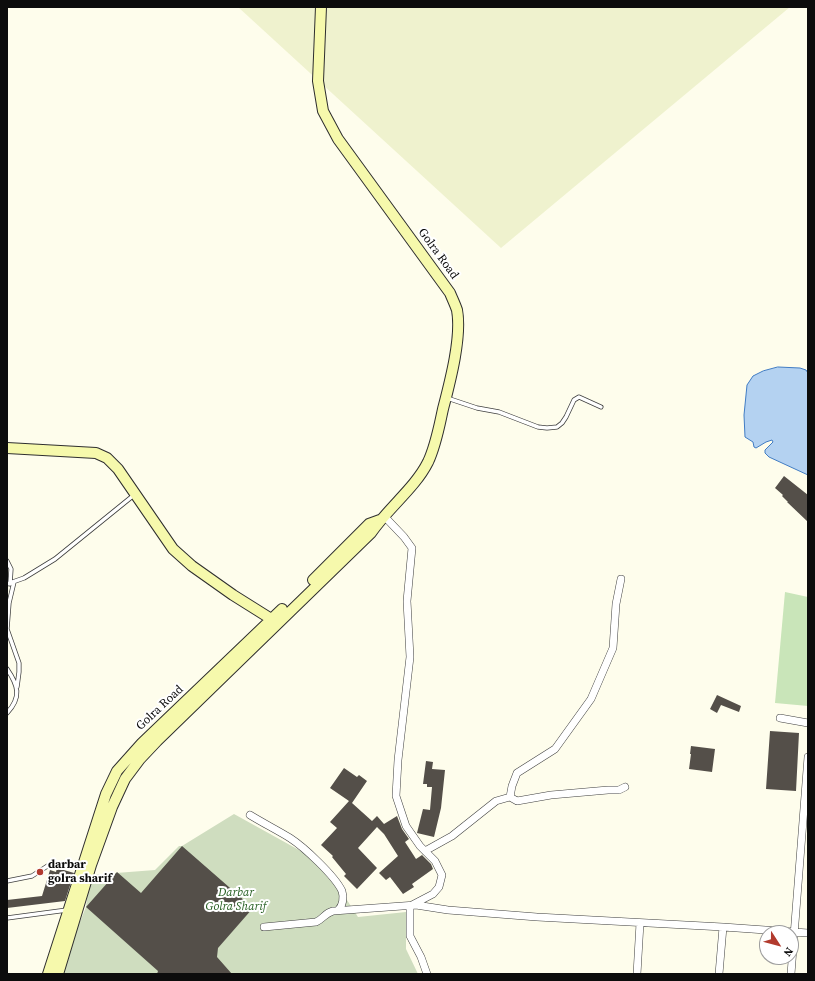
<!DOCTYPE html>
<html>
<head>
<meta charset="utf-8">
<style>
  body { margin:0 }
  #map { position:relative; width:815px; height:981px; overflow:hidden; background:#fefdec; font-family:"Source Serif 4",serif }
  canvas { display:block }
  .frame { position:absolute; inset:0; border:8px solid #0c0c0c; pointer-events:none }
  .north { position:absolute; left:759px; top:925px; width:40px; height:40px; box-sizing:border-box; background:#fff; border:1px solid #9e9e9e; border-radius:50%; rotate:126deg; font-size:11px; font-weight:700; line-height:16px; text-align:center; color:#0c0c0c }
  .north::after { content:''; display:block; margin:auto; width:14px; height:18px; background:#b23b2e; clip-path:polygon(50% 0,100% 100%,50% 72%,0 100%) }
</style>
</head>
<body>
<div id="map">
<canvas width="815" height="981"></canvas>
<div class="frame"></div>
<div class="north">N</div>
</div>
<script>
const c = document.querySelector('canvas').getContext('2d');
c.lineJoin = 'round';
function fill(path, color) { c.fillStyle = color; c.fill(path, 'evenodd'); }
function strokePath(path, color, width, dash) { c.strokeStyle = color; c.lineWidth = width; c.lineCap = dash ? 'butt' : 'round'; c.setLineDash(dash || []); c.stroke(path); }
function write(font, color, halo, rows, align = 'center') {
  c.font = font + ' "Source Serif 4",serif'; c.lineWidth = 4; c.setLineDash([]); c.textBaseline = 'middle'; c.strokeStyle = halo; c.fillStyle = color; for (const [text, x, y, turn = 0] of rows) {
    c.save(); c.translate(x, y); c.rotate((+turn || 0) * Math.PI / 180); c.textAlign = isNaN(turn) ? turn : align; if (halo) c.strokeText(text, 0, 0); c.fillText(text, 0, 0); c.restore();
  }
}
fill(new Path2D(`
  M238,7H790L501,248Z`), '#eff2ce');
fill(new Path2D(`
  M785,592L808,597V706L775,703Z`), '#c9e5b9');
fill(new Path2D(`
  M234,814L308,855L345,897L358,917L406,912V949L418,974H61L63,963L86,907L90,875L155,870L179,846H182Z`), '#cfddbf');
const water = new Path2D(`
  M778,367L800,368L806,370L808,373V475L769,457L765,453V450L773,442L772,440L766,442L756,448L754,447L753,442L745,437L744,415L747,385L753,376L763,371Z`);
fill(water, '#b4d2f1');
strokePath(water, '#417cc3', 1);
fill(new Path2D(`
  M784,476L808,495V522L787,502H788L782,496L783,495L775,488Z
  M717,695L741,706L739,712L721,705L717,713L710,709Z
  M770,731L799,733L796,791L766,789Z
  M691,746L715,749L712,772L689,769L691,754H690Z
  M426,761L433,762L432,769L445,770L441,808L434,837L417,833L423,809L430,810L432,787H427V784H423Z
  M344,768L357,777L359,775L367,781L352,803L372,821L377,816L384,824L397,816L402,829L409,839L405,842L416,859L422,855L431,864L433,869L412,884L414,887L403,894L390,877L386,880L379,873L398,856L384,834L377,827L358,848L377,868L357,889L344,876L346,874L332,857L333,856L321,845L337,828L330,822L349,801L330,788Z
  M182,846L253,908L218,948L217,957L232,974H157L158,971L86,907L117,872L141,893Z
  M57,868L74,873L65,901L7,908V900L42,896L50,870L56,872Z`), '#544f49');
const lane = new Path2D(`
  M447,398L477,408L499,412L538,427L547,428L557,427L562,423L566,417L574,400L579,397L601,407
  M7,561L11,569L10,584
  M14,582L9,603L7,629L19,663V672L17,687
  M7,584L24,578L55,559L134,495
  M7,669C18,685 22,697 7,713
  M7,881L32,876L49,865L82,863
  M7,918L67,910`);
const street = new Path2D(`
  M384,516L404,537L412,548L407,601L410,657L398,760L396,796L406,826L420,846L435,861L442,875L439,887L433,894L410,906V936L421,957L427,974
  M780,718L808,723
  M510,797L512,786L517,773L555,749L591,699L613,648L616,604L621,579
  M250,815C263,823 277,830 290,838C304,847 335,876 342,891C344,897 343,906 338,910
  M425,851L452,836L496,801L510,797L517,801L551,795L608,790H619L625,787
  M264,927L316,922C323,919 325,913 333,911L416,905L448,910L537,917L723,927L808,933
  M637,974L640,923
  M719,974L723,927
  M791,974L808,757`);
const secondary = new Path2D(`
  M7,448L96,453L107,458L118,469L173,549L192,566L233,595L276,622
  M313,580L369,524L380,520
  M48,974L106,794L117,771L142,743L282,609
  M58,974L91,865L112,807L125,779L140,759L157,741L371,533C388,508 415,488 428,462C436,445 439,427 443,409C450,382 462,337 457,310C455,304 452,298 450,293L338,139L323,111L318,81L321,7`);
strokePath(lane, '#3f3f3f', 5);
strokePath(street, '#3f3f3f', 8);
strokePath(secondary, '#2e2e2e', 12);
strokePath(lane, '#fff', 3.5);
strokePath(street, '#fff', 7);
strokePath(secondary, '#f6f9ac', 10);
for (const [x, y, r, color] of [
  [40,872,4,"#b23b2e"]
]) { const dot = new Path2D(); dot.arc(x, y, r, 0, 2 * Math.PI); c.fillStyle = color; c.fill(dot); strokePath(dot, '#fff', 1.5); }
write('12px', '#0c0c0c', '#fff', [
  ["Golra Road",438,254,54],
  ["Golra Road",160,708,-43]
]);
write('bold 12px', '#0c0c0c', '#fff', [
  ["darbar",48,865],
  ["golra sharif",48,879]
], 'left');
write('italic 12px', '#255e21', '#fff', [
  ["Darbar",236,893],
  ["Golra Sharif",236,907]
]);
</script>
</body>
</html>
